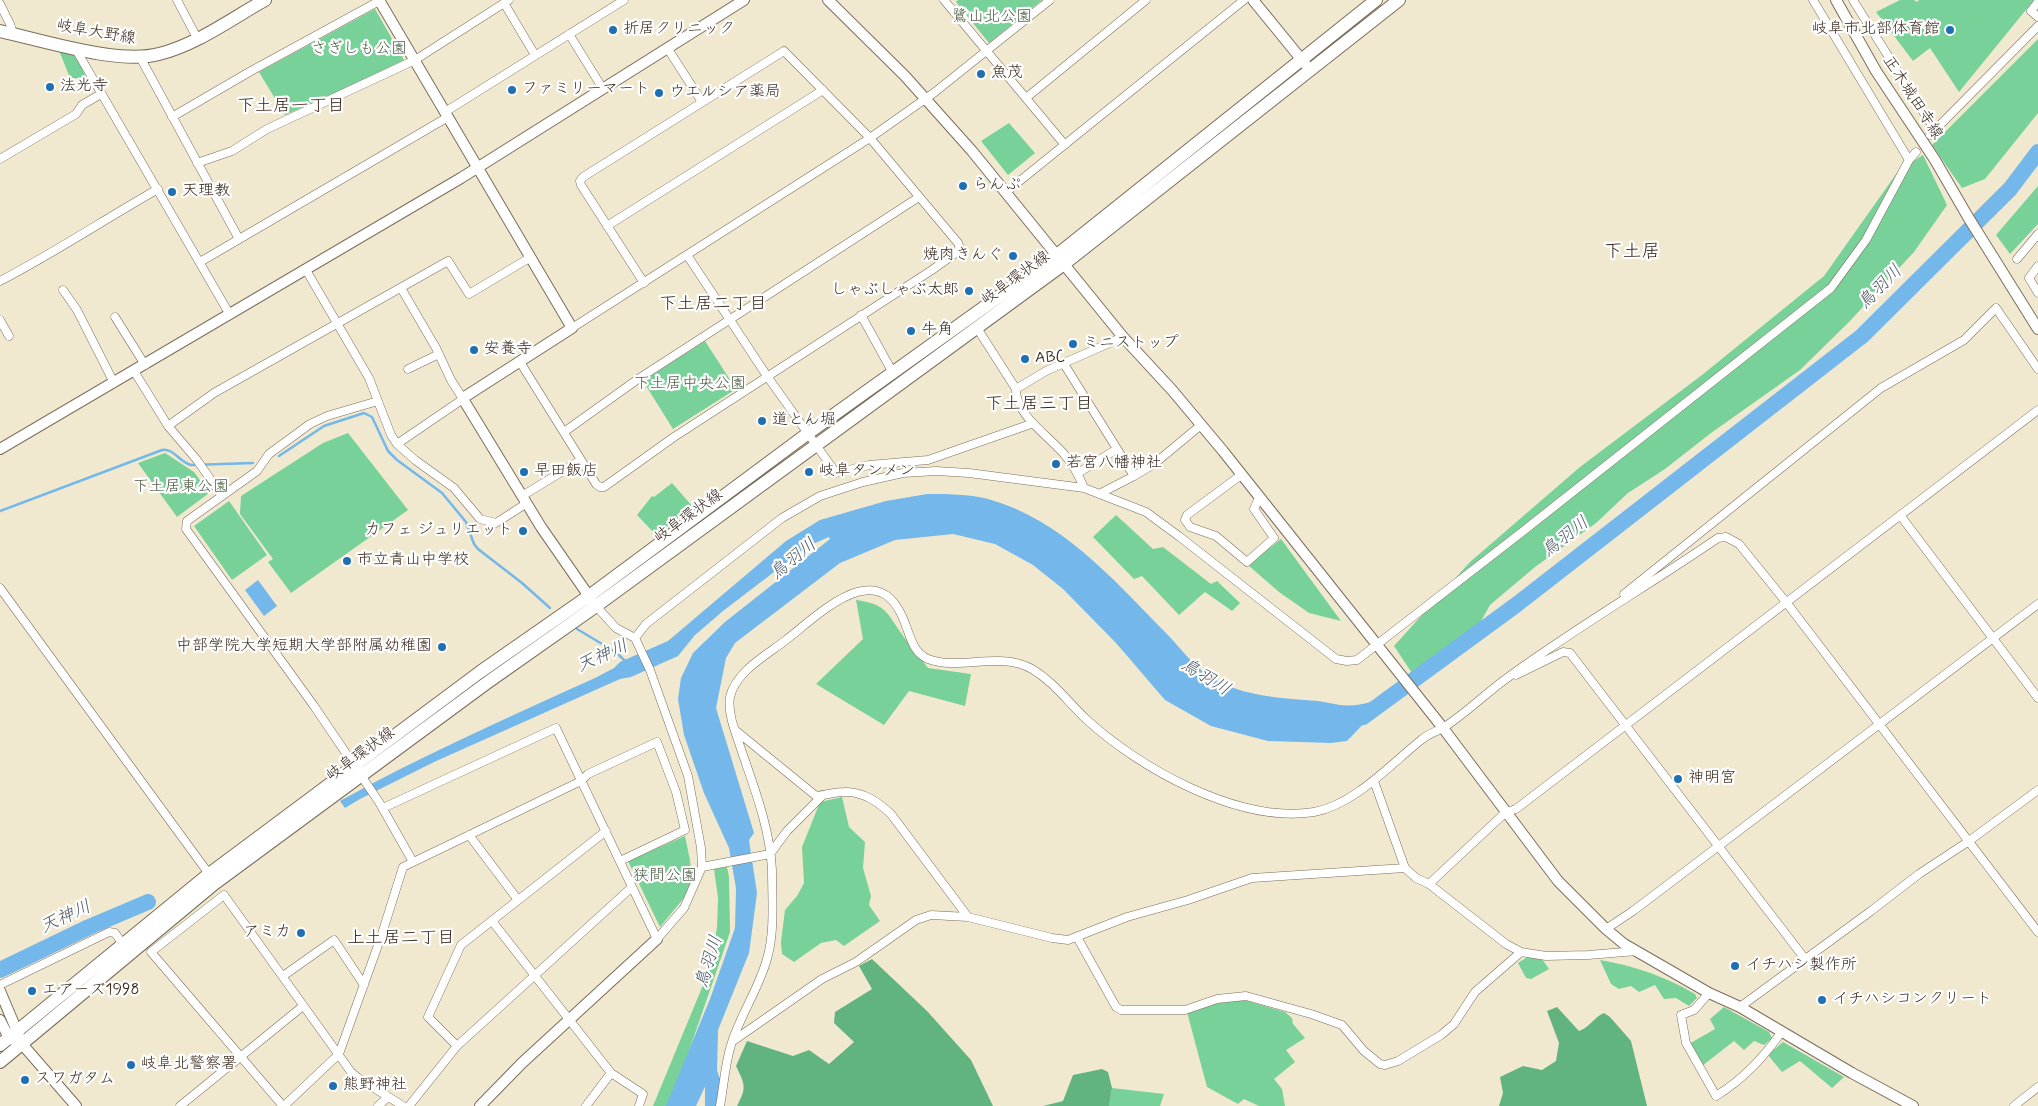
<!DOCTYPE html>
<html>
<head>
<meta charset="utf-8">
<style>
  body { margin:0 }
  canvas { display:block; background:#f1e9cf }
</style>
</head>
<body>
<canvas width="2038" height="1106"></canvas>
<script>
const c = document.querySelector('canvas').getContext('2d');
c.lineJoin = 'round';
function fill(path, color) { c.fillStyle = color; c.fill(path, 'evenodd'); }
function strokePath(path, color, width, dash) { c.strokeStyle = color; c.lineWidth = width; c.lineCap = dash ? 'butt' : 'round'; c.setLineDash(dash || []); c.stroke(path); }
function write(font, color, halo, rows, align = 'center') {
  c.font = font + ' Mynerve,"Klee One",sans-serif'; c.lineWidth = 4.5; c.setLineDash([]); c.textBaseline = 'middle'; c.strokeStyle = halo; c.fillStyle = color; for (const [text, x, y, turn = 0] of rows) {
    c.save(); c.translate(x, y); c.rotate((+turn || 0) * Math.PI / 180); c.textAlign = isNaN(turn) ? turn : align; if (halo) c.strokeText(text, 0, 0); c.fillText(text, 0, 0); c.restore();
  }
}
fill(new Path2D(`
  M958,0H1042L989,43L956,2Z
  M1900,0H1914L1917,2L1919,0H2034L1959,92L1930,48L1913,61L1876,12Z
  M375,9L404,60L338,92L285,115L259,72Z
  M2038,39V113L1985,179L1962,188L1932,145Z
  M58,48L74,52L87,79L70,78Z
  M1009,123L1035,153L1008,175L981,141Z
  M1923,155L1947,205L1914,252L1848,323L1800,370L1711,433L1665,469L1628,493L1596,523L1535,567L1490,605L1480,623L1414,676L1394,646L1470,562L1580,467L1702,375L1824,276L1899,170Z
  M2038,186V224L2010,254L1996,235Z
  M705,341L736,389L673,429L643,381Z
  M348,433L408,510L291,593L268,562L273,559L240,514L241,496L323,443Z
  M165,453L194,472L209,493L177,517L138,463Z
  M672,483L693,507L656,535L637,515L652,496L654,497Z
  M229,501L267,555L232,580L194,526Z
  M1116,515L1153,549L1163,547L1211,584L1217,581L1240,603L1232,611L1205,592L1179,615L1142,576L1134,579L1093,537Z
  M1281,539L1341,621L1309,613L1279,592L1248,565Z
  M856,600C885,604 886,611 901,633C909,645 919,656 928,668L971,674L965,706L909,691L884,725L816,684L863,639Z
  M842,797L849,827L865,842L863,868L871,896L869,905L880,921L844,946L836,940L821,943L794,962L782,954L781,942L785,910L797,896L804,883L802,847L820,802Z
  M685,836L690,860L693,887L660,927L628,861Z
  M727,867L729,877L730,932L670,1106H653L708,973L717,928L718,898L714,869Z
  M1529,956L1542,959L1549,969L1531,979L1526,978L1518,963Z
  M1600,960C1635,966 1664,976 1695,994L1697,998L1689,1006L1676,998L1664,999L1655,985L1639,992L1631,986L1619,989L1611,984Z
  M1237,998L1285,1012L1292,1018L1293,1024L1305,1038L1286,1050L1295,1062L1274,1079L1282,1089L1285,1106H1259L1244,1099L1238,1104L1207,1087L1187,1012Z
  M1724,1007L1769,1032L1772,1038L1764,1045L1754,1041L1744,1050L1734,1041L1702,1066L1689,1044L1715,1029L1710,1019Z
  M1783,1042L1844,1077L1832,1088L1800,1061L1782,1072L1768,1055Z
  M1112,1088L1164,1094L1160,1106H1109Z`), '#77d198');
fill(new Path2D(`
  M872,959L927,1011L971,1060L993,1106H737C747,1087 745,1085 736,1066L747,1041L793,1056L809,1050L829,1064L854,1042L834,1023L835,1012L872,989L859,966Z
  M1557,1007L1579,1031C1589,1028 1594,1017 1604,1013L1610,1017L1631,1041L1647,1106H1499L1503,1093L1500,1077L1523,1066L1542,1070L1556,1061L1559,1043L1547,1011Z
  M1102,1069L1108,1072L1112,1088L1109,1106H1043L1063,1101L1073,1075Z`), '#61b380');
fill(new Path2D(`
  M927,494C947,494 968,494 988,499C1061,519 1113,579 1164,631C1180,647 1192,665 1212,678C1245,697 1281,698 1318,701C1325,702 1333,704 1340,705C1360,707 1377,701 1394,692L1347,741L1331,743L1268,741L1211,726L1165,700L1116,643L1063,589L1033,565L995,544L953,534L895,540L840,563L735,643L726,658L716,708L754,833L749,840L757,893L749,953L718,1030L717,1072L708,1080L696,1106H666L710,999L735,928L736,888L729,848L704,793L684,735L678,699L681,678L693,653L725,622L830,539L829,537L808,546L723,611L695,635L678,656L631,677L620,679L434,762L360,799L345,808L340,801C423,755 509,717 595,678L614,668L620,662L668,641L786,541L820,520L886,501Z
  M258,580L277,606L264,616L245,590Z`), '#74b7ea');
strokePath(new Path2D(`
  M279,456L324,426L364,413L372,417L388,451L397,460L442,493L466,522L474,544L478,549L522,583L550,608
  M0,511L162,450C174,448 179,462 191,465L253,463
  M577,629L617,653L627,663`), '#74b7ea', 2.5);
strokePath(new Path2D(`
  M1363,717L1516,605L1862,336L2010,189L2038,152
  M0,970L89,927L148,902
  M704,1057L713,1083V1106`), '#74b7ea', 16);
const minor = new Path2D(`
  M177,0L197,38
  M944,0L1065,145
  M1813,0L1909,160
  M1853,0L1927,118L1935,129
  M2038,2L2031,11L2038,17
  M504,3L535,55
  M0,4L10,24L13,34
  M569,34L603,89
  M75,48L230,315
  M668,49L702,102
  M140,57L239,239
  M1026,98L1146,0
  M445,112L624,0
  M172,117L251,71L381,0
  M1930,135L2038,26
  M0,159L76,114L82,105L101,94
  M197,163L232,151L267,129L415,60L509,0
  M1006,192L1244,0
  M607,226L823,90
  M687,255L767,376L836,473L869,465L928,460L1031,424
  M2017,259L2038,234
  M200,262L448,117
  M2038,266L2029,278L2038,293
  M306,270L369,378L391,435L397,444L415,460L454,488L480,519L496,523L527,503
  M0,281C54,253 105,219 158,189
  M63,290L77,310L114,383
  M861,315L893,373
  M115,317L145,365
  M0,320L9,336
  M572,328L870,138L935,92L1050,0
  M977,328L1016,389C1015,415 1049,436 1064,454C1073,464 1079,476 1084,488
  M520,362L596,484L600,487H604L674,437L932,270L957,252L960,248L958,243L870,138L784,51L583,177L580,181L581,185L644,283
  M1064,364L1134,476
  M408,369L439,354
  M134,371L168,426L197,460L222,496
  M1016,389L1046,371L1123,337
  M378,401L327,416L310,424L269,454L257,471L187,521L186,529L314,706L379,802L413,862
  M168,426L214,393L448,261L469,294L531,257
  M564,432L638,379L919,197
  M397,444L463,399L451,380L436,348L401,288
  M1078,473L1117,449
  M1241,475L1187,515L1185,520L1190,527L1216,536L1247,562L1274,538L1254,509L1259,498
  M1101,493L1134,476L1154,464L1201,425
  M522,496L581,460
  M1900,515L2038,698
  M0,588L209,874
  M1624,594L1881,388L1964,340L1996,308L2038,369
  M635,638L646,624L782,518L820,496L863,482L903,473L936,471L969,473L1084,488L1146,512L1180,537L1336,659L1347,661L1357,660L1522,532L1831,288L1866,240L1909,160L1916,152
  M1516,675L1563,652L1570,653L1805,959
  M735,730L816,796C825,795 835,792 844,792C863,791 878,802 891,814L968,917
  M1374,781L1405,868L1416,878L1429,884L1506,944L1521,952L1546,956L1588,955L1637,951
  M383,808L556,728L657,939L684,908L702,867L701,848L688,776L650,670L635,638L616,628L596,606
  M469,835L518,900
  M702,867L770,854L787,831L822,796
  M1429,884L1506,812L1516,809L2038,410
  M492,921L611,1073L643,1094L639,1106
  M1606,929L1633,911L2038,604
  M1077,937L1116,1007L1121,1010H1185L1217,999L1246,996L1311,1014L1342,1025L1364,1051L1380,1064L1385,1065L1398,1061L1441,1035L1454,1024L1475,992L1521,952
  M283,976L334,940L364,985
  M0,985L109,932L115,933L122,943
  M1709,993L1694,1010L1681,1015L1686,1043L1716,1096C1742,1080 1765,1056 1782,1031
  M1740,1007L1871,911L1919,874L1969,841L2038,790
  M733,1041L822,979L856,962L916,920L931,915L968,917L1052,938L1068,940L1127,917L1188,900L1252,878L1405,868
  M457,1046L428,1017L461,945L606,831
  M180,1106L303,1006
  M283,1106L151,952L224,895L351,1072L358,1078L403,1106
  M284,1106L339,1054L381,937L403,867L581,781L588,774L657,742L676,792L685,830L620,861
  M378,1106L388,1097
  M409,1106L457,1046L632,887
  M586,1106L611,1073
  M720,1106C724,1085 725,1062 732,1042C741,1014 759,988 767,959C775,932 772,899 772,870C770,829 755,790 742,752C737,736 727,714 730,697C736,671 767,655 786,640C823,611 881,552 906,626C911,639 914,653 928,659C960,671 1000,651 1032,669C1054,682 1068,702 1086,719C1139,768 1239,824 1314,812C1354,805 1391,764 1421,740C1428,734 1435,732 1443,728C1465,714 1485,694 1507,678C1575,628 1648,586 1718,538L1726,537L1739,544L1786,602L2038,932
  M2014,1106L2038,1087`);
const tertiary = new Path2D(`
  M379,0L572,328L466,396L463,399L541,527L593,602
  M828,0L905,76L972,151L1123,337L1172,390L1223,451L1443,728L1558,881L1606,929L1624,944L1709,993L1740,1007L1852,1073L1913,1106
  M1253,0L1306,65
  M1836,0L1876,71L1935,160L1968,217L2038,329
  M0,449L461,178L744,0
  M0,991L19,1036
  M0,1020L9,1038L22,1044L76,1106
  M480,1106L522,1063L657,939`);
const primary = new Path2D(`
  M0,31C42,40 118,65 159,54C196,45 231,19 265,0
  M0,1045L209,874L480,672L589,596L807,434L1057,255L1376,0
  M0,1062L214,884L488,682L596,606L1064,264L1399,0`);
strokePath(minor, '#7b6d5c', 9);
strokePath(tertiary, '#7b6d5c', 12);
strokePath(primary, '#7b6d5c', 14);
strokePath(minor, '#fff', 8);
strokePath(tertiary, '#fff', 10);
strokePath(primary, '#fff', 12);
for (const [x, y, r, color] of [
  [613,30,5,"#1f6fb2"],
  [1950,30,5,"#1f6fb2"],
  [981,74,5,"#1f6fb2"],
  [50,87,5,"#1f6fb2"],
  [512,90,5,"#1f6fb2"],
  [659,93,5,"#1f6fb2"],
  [963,186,5,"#1f6fb2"],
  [172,192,5,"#1f6fb2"],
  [1013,256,5,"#1f6fb2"],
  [969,291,5,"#1f6fb2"],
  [911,331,5,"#1f6fb2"],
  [1073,344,5,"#1f6fb2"],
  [474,350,5,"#1f6fb2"],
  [1025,359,5,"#1f6fb2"],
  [762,421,5,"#1f6fb2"],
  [1056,464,5,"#1f6fb2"],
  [524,472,5,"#1f6fb2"],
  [809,472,5,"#1f6fb2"],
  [523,531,5,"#1f6fb2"],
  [347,561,5,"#1f6fb2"],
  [442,647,5,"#1f6fb2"],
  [1678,779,5,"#1f6fb2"],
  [301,933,5,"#1f6fb2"],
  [1735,966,5,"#1f6fb2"],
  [32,991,5,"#1f6fb2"],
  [1822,1000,5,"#1f6fb2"],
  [131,1065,5,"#1f6fb2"],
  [25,1080,5,"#1f6fb2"],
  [333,1086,5,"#1f6fb2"]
]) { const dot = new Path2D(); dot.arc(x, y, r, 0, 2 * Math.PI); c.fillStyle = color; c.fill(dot); strokePath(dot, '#fff', 2); }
write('16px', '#4d5c43', '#fff', [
  ["鷺山北公園",992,18],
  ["さぎしも公園",359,50],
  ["下土居中央公園",690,385],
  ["下土居東公園",181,488],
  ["狭間公園",665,877]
]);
write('16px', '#3b2a1e', '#fff', [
  ["折居クリニック",623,30],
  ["岐阜市北部体育館",1940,30,"right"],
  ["魚茂",991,74],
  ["法光寺",60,87],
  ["ファミリーマート",522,90],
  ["ウエルシア薬局",669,93],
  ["らんぷ",973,186],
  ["天理教",182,192],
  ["焼肉きんぐ",1003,256,"right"],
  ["しゃぶしゃぶ太郎",959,291,"right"],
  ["牛角",921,331],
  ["ミニストップ",1083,344],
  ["安養寺",484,350],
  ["ABC",1035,359],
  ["道とん堀",772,421],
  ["若宮八幡神社",1066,464],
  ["早田飯店",534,472],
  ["岐阜タンメン",819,472],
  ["カフェ ジュリエット",513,531,"right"],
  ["市立青山中学校",357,561],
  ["中部学院大学短期大学部附属幼稚園",432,647,"right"],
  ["神明宮",1688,779],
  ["アミカ",291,933,"right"],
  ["イチハシ製作所",1745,966],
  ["エアーズ1998",42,991],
  ["イチハシコンクリート",1832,1000],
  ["岐阜北警察署",141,1065],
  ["スワガタム",35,1080],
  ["熊野神社",343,1086]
], 'left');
write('16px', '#3b2a1e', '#fff', [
  ["岐阜大野線",96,33,10],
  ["正木城田寺線",1912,98,57],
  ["岐阜環状線",1016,279,-36],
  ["岐阜環状線",689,517,-36],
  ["岐阜環状線",361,755,-36]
]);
write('18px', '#3b2a1e', '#fff', [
  ["下土居一丁目",291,107],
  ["下土居二丁目",713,305],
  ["下土居三丁目",1039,405],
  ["上土居二丁目",401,939]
]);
write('italic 18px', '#4f5b65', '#fff', [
  ["鳥羽川",1881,288,-45],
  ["鳥羽川",1566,538,-38],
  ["鳥羽川",794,560,-39],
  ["天神川",603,657,-24],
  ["鳥羽川",1205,678,32],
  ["天神川",66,918,-25],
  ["鳥羽川",710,962,-73]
]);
write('19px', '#3b2a1e', '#fff', [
  ["下土居",1632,253]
]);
</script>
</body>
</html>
